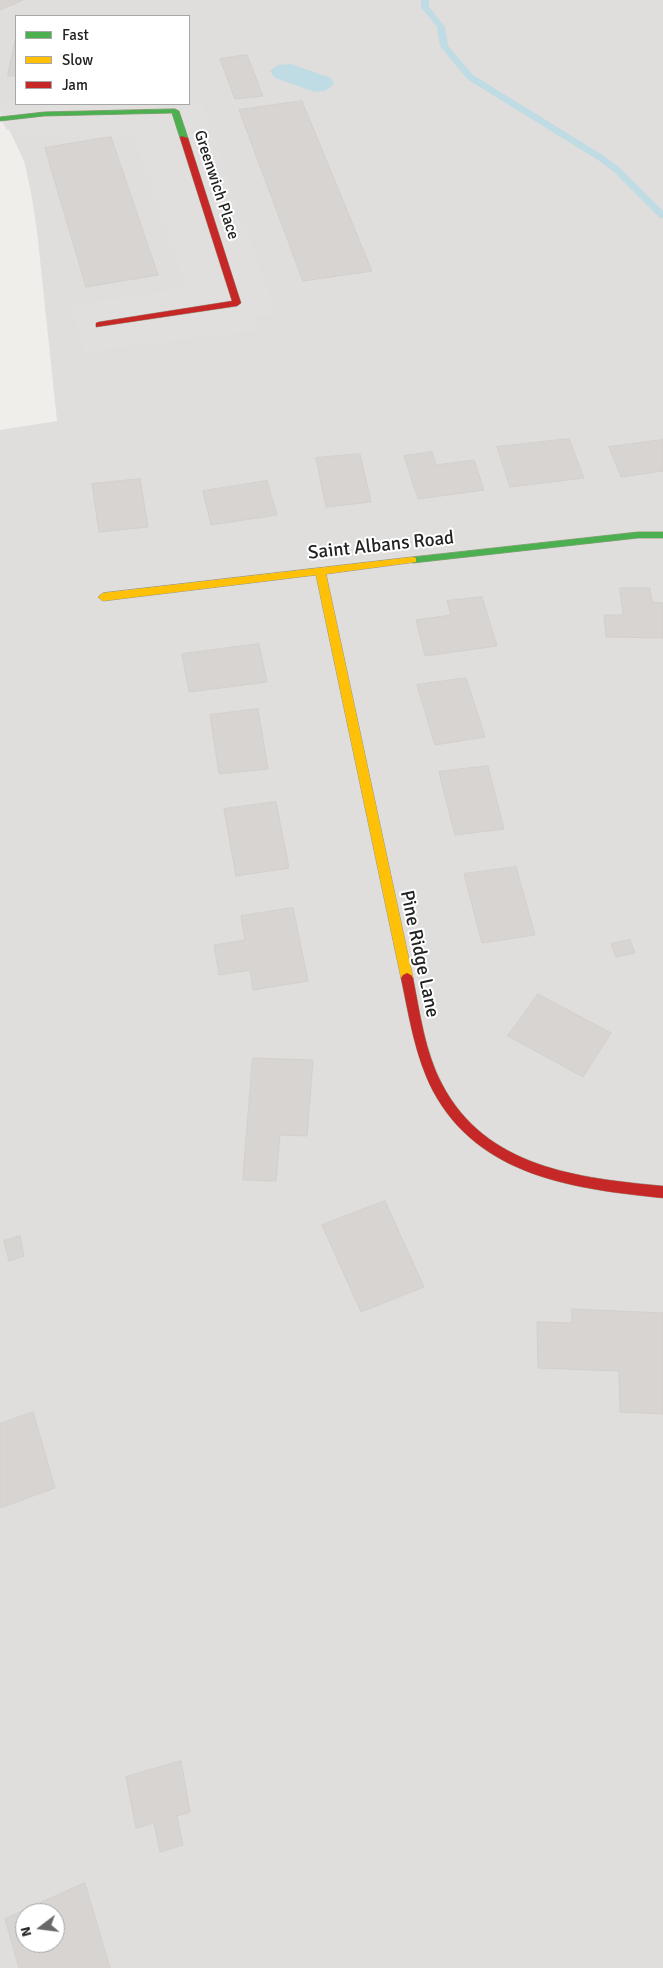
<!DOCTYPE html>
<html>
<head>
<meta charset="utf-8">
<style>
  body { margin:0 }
  #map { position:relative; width:663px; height:1968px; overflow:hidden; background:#f0eeeb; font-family:Signika,sans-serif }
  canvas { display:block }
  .legend { position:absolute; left:15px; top:15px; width:175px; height:90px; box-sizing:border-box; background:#fff; border:1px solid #a7a7a7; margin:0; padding:6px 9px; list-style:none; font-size:15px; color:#222 }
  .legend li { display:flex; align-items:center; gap:10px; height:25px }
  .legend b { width:25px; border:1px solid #a7a7a7 }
  .north { position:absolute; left:15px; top:1903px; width:50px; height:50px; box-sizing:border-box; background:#fff; border:1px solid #a7a7a7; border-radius:50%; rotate:255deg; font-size:14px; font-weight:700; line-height:20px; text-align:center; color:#222 }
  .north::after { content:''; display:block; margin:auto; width:18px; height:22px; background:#6a6968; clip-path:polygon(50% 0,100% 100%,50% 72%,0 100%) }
</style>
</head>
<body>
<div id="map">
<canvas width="663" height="1968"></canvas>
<ul class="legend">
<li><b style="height:6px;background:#4caf50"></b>Fast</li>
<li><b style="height:6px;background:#ffc107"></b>Slow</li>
<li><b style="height:6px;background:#c62828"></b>Jam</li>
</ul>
<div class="north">N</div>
</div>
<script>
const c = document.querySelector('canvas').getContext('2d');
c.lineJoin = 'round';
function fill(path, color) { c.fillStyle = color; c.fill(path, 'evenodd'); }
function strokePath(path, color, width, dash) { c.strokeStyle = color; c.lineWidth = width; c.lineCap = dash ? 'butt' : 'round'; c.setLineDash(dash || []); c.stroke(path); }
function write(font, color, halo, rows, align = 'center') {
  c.font = font + ' Signika,sans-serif'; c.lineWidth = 4; c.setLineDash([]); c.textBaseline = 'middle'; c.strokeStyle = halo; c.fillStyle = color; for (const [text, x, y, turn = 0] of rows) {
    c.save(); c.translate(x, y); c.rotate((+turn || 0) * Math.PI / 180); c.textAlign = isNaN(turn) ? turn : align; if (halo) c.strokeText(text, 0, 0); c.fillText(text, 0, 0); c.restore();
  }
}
fill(new Path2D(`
  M0,0H663V1968H0V430L57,421L37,231L31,192L24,161L0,110ZM16,16H189V104H16ZM25,1913H55V1943H25Z`), '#dfdedc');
fill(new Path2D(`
  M16,100V104H180V106L202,104L276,313L253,317L258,330L84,352L71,305L186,288L134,137H38L20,139L18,130H7L1,119L0,108V102Z`), '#e0dfde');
fill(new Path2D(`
  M291,64L331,78L334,84L325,91L315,92L275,78L270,71L278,65Z`), '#bfdbe3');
fill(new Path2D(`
  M421,0H429V7L445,27L448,46L473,75L604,156L620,168L663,211V218H660L614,172L598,160L467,79L440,46L437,27L421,7Z`), '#bfdbe3');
const building = new Path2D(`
  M0,0H23L0,10Z
  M15,40L16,76H8Z
  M247,55L263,96L235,99L220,59Z
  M302,101L372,271L303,281L239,110Z
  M111,137L158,275L86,287L45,148Z
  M569,439L584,478L510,487L497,447Z
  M663,440V471L621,477L609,447Z
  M432,452L436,465L474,460L484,490L418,499L404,456Z
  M360,454L371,502L326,507L316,458Z
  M140,479L148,527L99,532L92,484Z
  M267,481L277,515L211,525L203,491Z
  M620,588H650L652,602L663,603V638L606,637L604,615H623Z
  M482,597L497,646L425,656L416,620L451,615L447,601Z
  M259,644L267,682L189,692L182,654Z
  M466,678L485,737L435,745L417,685Z
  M258,709L268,769L219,774L210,715Z
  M488,766L504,829L455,835L439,772Z
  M276,802L289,868L236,876L224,809Z
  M516,867L535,935L482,943L464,874Z
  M293,908L308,981L253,990L250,970L219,975L214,945L245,940L241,916Z
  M630,940L635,953L616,957L611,944Z
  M538,994L611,1033L583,1077L508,1036Z
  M253,1058L313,1060L307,1136L280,1135L276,1181L243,1180Z
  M385,1201L424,1287L361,1312L322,1225Z
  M20,1236L24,1256L9,1261L4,1241Z
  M572,1309L663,1313V1414L620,1412L619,1371L538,1368L537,1322L572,1323Z
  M33,1412L55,1488L0,1508V1424Z
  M181,1761L190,1812L177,1816L183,1845L160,1852L154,1823L136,1828L126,1777Z
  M85,1883L110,1968H19L5,1919ZM25,1913H55V1943H25Z`);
fill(building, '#d7d4d2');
strokePath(building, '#d3d0cc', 1);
const fast = new Path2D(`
  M175,109L179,111L188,138L187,140L180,138L172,113L44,116L0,121V117L44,112Z
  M638,532H663V538H638L413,563L408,560L413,557Z`);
const slow = new Path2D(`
  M413,557L416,558V562L326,574L413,978L411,981H403L401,978L316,575L103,601L98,597L103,593Z`);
const jam = new Path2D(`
  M181,136L188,138L241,303L237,306L96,327V323L99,322L232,301L180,138Z
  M407,973L411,975L413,978C420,1013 425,1052 442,1084C486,1168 578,1178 663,1186V1198C575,1189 479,1177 433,1091C415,1056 409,1016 401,978L403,975Z`);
strokePath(fast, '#999a82', 1);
strokePath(slow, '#999a82', 1);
strokePath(jam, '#999a82', 1);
fill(fast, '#4caf50');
fill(slow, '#ffc107');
fill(jam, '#c62828');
write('16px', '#222', '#fff', [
  ["Greenwich Place",216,185,72]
]);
write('19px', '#222', '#fff', [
  ["Saint Albans Road",381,546,-6],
  ["Pine Ridge Lane",419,954,78]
]);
</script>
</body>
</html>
